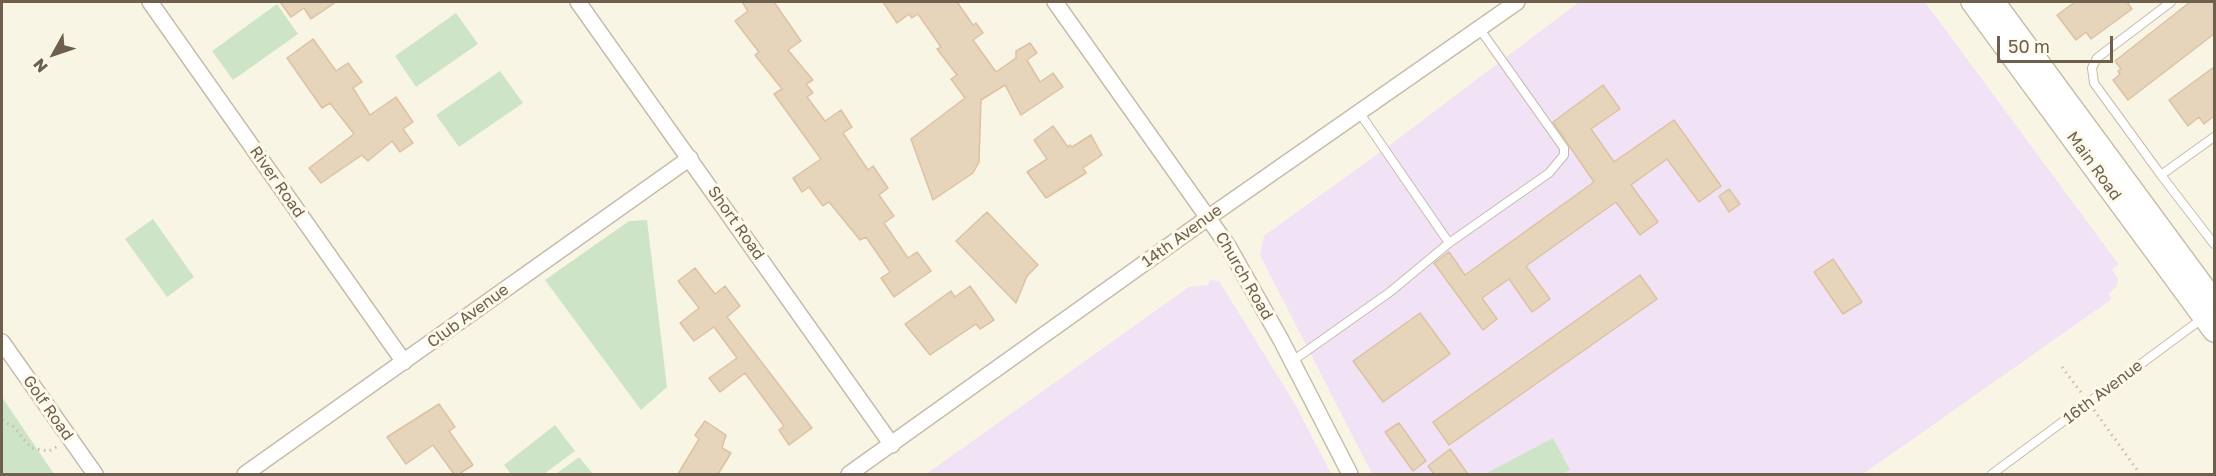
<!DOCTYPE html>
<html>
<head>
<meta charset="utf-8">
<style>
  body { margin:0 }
  #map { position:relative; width:2216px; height:476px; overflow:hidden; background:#f9f5e5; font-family:"Golos Text",sans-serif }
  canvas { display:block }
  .frame { position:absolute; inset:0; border:3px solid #6f5f4d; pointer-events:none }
  .north { position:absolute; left:24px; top:24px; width:60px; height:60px; -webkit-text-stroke:4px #fdf9eb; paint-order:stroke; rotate:230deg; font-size:16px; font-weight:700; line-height:24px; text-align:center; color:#6f5f4d }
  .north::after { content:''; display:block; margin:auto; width:21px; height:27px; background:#6f5f4d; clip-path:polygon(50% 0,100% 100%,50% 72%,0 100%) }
  .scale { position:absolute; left:1997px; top:36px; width:116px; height:27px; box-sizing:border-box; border:3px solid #6f5f4d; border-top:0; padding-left:8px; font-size:18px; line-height:21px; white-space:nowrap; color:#6f5f4d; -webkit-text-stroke:4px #fdf9eb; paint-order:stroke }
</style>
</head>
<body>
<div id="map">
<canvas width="2216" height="476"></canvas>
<div class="frame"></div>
<div class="north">N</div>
<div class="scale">50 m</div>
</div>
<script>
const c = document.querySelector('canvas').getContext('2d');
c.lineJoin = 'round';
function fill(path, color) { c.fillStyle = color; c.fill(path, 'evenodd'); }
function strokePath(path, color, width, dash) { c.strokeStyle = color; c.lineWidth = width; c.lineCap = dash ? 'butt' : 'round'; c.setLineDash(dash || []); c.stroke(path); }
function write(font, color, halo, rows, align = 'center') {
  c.font = font + ' "Golos Text",sans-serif'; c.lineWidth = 6; c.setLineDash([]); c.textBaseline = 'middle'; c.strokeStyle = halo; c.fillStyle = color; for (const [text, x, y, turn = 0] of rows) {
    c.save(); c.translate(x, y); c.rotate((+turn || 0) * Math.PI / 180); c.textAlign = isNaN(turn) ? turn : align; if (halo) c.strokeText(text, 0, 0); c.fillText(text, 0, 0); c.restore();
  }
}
fill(new Path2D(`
  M1579,2H1925L2119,265L2112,269L2118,279L2117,286L2108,294L2112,299L1863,474H1372L1260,255L1264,236L1390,145Z
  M1210,280L1219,281L1295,404L1331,474H926L1189,287L1208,285Z`), '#f2e2f6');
fill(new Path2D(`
  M277,4L298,34L233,80L212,51Z
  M456,13L478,44L416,87L395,56Z
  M500,71L523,103L459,147L436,115Z
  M153,219L194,277L167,297L125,239Z
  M647,220L667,387L641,410L545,280L629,221Z
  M2,397L54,474H2Z
  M555,425L575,451L544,474H511L504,465Z
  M1553,438L1570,470L1561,474H1485Z
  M579,457L593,474H556Z`), '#cde5c6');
const building = new Path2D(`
  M280,2H336L311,19L304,8L291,17Z
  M742,2H774L801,41L788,50L813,80L806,84L813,93L807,97L825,121L841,110L852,127L843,133L868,170L873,166L888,188L879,195L894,216L884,223L908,258L917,252L931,271L894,297L881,278L890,272L866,237L860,240L829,202L823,206L809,187L802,192L793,178L821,159L774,94L782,89L755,55L759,52L735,21L748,11Z
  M883,2H957L973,25L976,23L983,33L973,40L996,72L1016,58V51L1030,43L1037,53L1027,60L1040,82L1053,73L1063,87L1021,115L1005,85L981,100L979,162L973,173L933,200L911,139L965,98L951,79L957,75L937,49L941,47L918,14L912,18L909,14L897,23Z
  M2075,2H2127L2132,9L2091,39L2086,32L2076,40L2057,15Z
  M2190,2H2214V34L2128,100L2113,80L2120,74L2118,71L2121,69L2115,61Z
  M313,39L336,71L348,63L362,82L353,88L370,115L396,97L413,122L403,129L413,143L400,152L392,141L368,161L362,155L321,183L309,168L354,134L330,103L322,108L287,58Z
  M2214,67V116L2204,124L2199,117L2188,126L2169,100Z
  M1603,85L1620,109L1591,129L1614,162L1674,120L1721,186L1699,202L1667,159L1631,185L1658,222L1640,235L1616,202L1526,266L1550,299L1532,312L1509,279L1482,298L1497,319L1483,330L1434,263L1449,252L1465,275L1594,182L1553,122Z
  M1053,126L1068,147L1070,145L1072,147L1091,135L1102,155L1083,168L1086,173L1046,198L1027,172L1047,159L1034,140Z
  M1729,189L1740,204L1729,212L1719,196Z
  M987,212L1038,265L1027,276L1016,303L956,241Z
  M1833,259L1862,302L1843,314L1814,272Z
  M695,268L715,294L725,286L740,306L727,317L812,428L789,445L779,430L784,426L745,373L720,392L709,378L737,358L714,327L694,341L680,323L699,308L678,281Z
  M1640,275L1657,299L1449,445L1433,422Z
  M970,286L994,320L980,329L976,324L930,355L905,324L951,291L955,297Z
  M1420,313L1450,354L1383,402L1353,361Z
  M439,404L455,427L449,431L473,465L459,474H454L433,445L406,464L387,437Z
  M705,421L726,435L722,448L731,453L718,474H678L699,439L695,435Z
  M1399,423L1426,461L1413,471L1385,432Z
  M1450,449L1468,474H1434L1428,466Z`);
fill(building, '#e6d4bb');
strokePath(building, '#dcc2a3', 1.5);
const lane = new Path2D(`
  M2171,2L2097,58L2092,68L2094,83L2161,175L2214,137
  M1359,112L1449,243
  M2161,175L2214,244
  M1291,362L1390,292L1449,243L1549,173L1564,155V148L1479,28
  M1992,474L2203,318`);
const street = new Path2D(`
  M150,2L404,362
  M578,2L892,445
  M1055,2L1228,246L1281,340L1350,474
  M2,342L95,474
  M245,474L690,158
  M849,474L1209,217L1517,2`);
const secondary = new Path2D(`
  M1972,2L2214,331
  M1994,2L2214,301`);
strokePath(lane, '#c7bcab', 10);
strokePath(street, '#c7bcab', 18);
strokePath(secondary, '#c9bda9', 24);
strokePath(new Path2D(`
  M2062,367L2083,395
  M2094,410L2140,474
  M2,420L14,427L31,448L49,451L58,446`), '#d0bca4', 3, [1.5, 4.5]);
strokePath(lane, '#fff', 8);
strokePath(street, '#fff', 15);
strokePath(secondary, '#fff', 21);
write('16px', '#6f5f4d', '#fdf9eb', [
  ["Main Road",2094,166,54],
  ["River Road",277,182,55],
  ["Short Road",736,223,55],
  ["14th Avenue",1182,236,-36],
  ["Church Road",1244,276,60],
  ["Club Avenue",468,316,-36],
  ["16th Avenue",2103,392,-37],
  ["Golf Road",48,408,55]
]);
</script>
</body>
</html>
